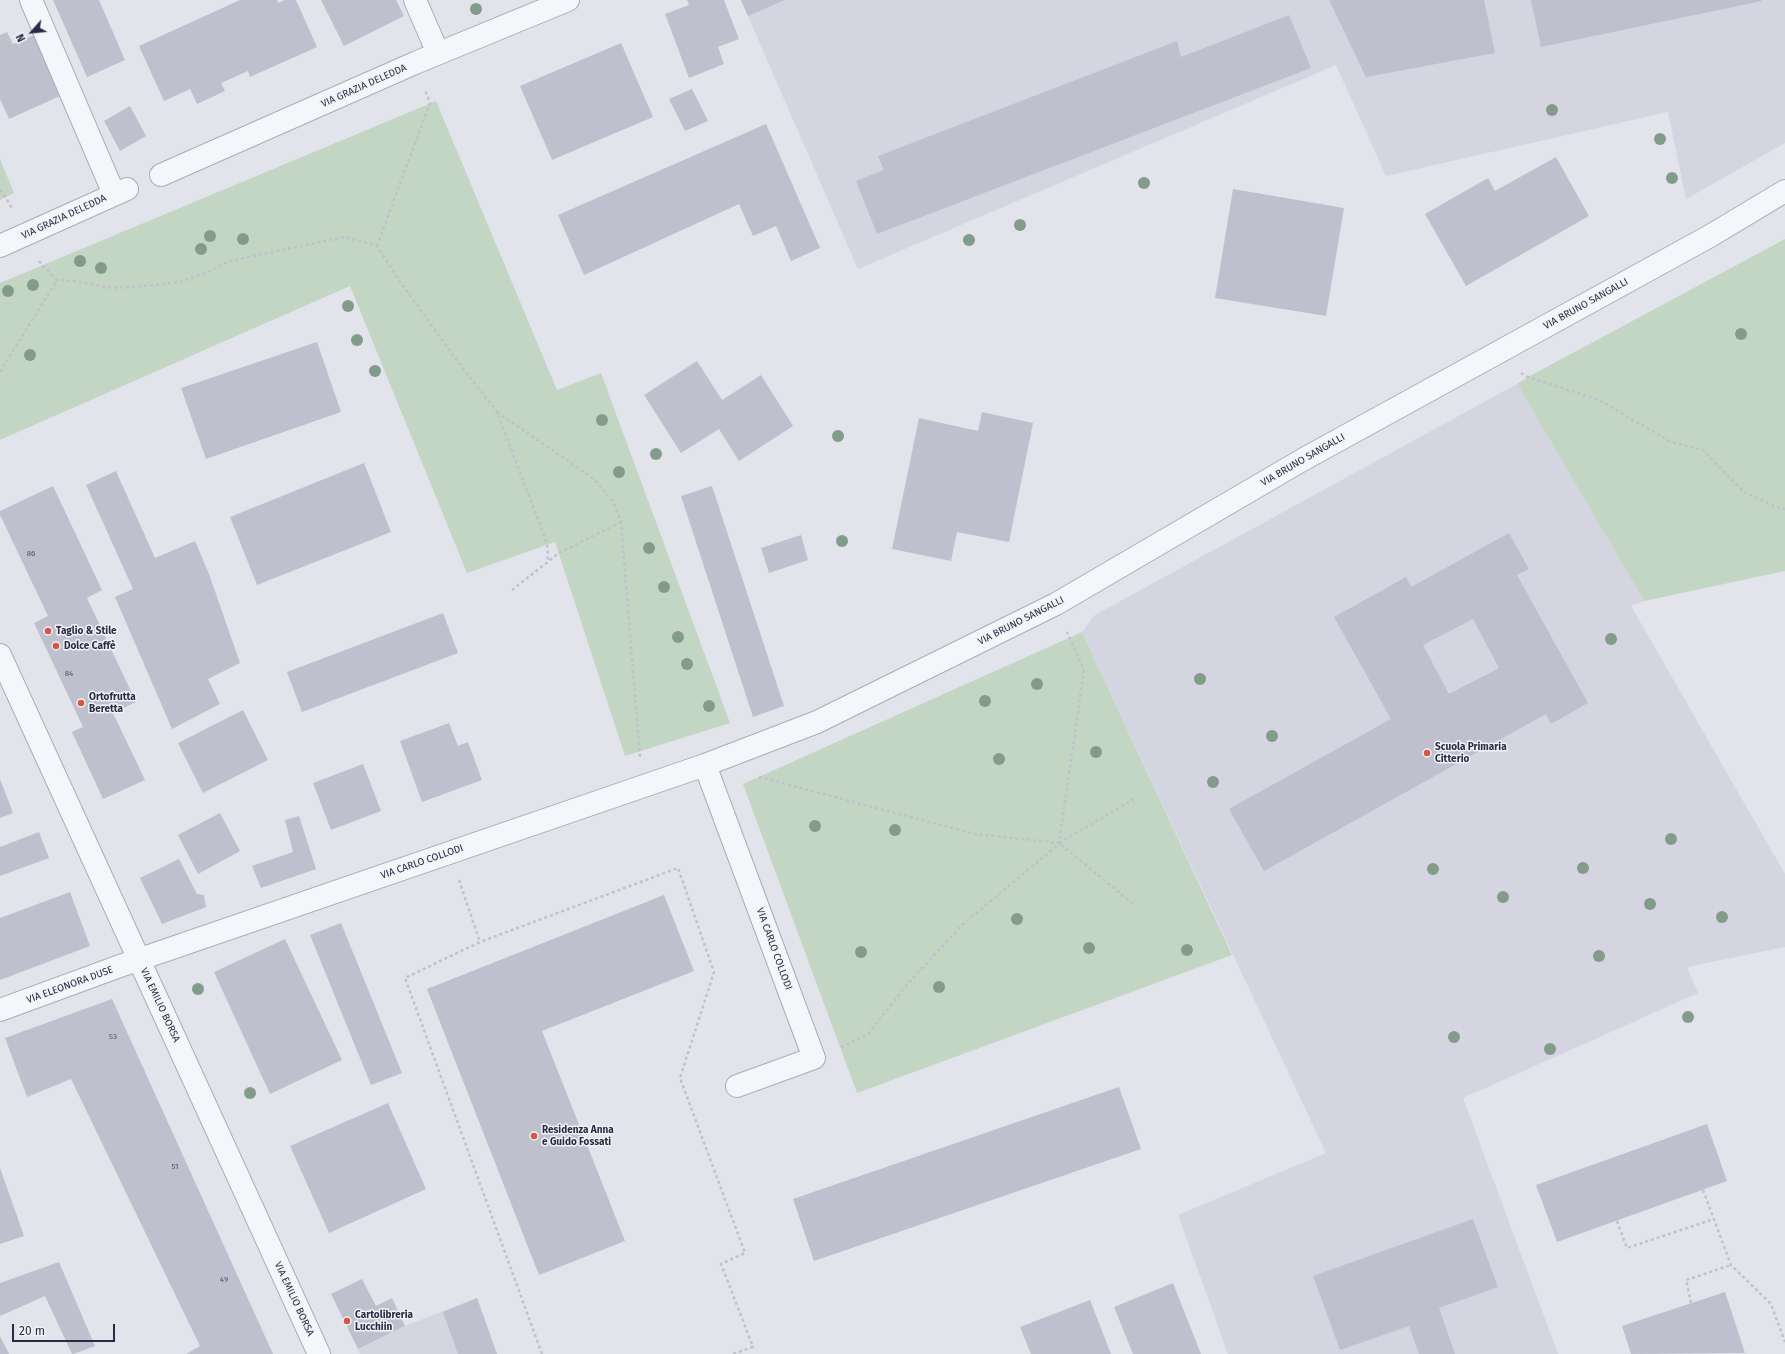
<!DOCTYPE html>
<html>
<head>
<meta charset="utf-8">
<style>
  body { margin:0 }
  #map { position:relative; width:1785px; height:1354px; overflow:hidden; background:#e2e3eb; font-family:"Fira Sans",sans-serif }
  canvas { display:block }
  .north { position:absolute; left:12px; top:12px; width:40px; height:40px; -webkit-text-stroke:3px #f2f3f8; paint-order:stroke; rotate:243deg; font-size:11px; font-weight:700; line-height:16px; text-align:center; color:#292b44 }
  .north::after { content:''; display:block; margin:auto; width:14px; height:18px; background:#292b44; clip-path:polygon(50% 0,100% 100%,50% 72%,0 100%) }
  .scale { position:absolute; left:12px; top:1324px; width:103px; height:18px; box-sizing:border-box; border:2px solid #292b44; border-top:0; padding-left:5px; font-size:12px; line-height:14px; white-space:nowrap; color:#292b44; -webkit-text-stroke:3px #f2f3f8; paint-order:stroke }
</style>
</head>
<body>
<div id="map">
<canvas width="1785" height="1354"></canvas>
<div class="north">N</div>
<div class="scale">20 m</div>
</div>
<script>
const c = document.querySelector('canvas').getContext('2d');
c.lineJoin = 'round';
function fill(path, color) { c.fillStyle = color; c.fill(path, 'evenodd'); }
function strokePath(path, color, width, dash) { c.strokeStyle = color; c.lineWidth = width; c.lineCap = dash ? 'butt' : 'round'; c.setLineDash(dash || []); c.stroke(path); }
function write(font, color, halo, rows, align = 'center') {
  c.font = font + ' "Fira Sans",sans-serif'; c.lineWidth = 3; c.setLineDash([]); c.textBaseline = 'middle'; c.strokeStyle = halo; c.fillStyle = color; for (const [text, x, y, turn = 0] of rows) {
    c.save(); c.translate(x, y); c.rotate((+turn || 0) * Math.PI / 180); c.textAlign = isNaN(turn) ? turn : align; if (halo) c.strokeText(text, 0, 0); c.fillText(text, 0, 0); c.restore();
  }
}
fill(new Path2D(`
  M741,0H1785V143L1686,199L1668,112L1386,176L1336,65L858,269Z
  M1517,384L1644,601L1631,606L1785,874V947L1687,967L1698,993L1463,1098L1558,1354H1228L1178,1215L1326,1153L1082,632L1095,615Z
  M477,1298L497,1354H360L358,1349L405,1326Z`), '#d4d5e0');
fill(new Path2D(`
  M436,101L557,390L601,373L730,723L625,756L555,542L467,573L350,286L0,440V283Z
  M0,159L14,193L0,200Z
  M1785,239V571L1644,601L1517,384L1528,377Z
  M1082,632L1232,955L857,1093L743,784Z`), '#c3d6c4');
fill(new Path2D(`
  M53,0H99L125,60L87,77Z
  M240,0H277L278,3L285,0H296L317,47L250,77L248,71L221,83L225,91L197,104L190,89L164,101L139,46Z
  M321,0H396L404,16L344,46Z
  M687,0H724L739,39L718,47L724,64L689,78L665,14L689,5Z
  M741,0H785L748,16Z
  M1329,0H1484L1495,53L1366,77Z
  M1531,0H1761L1762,1L1541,47Z
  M1289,15L1311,68L877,234L856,181L884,170L878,156L1177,41L1181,57Z
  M7,32L13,44L34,35L60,96L9,119L0,99V35Z
  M621,43L653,117L552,160L520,86Z
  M692,89L708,121L685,131L669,99Z
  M130,106L146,136L120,151L104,121Z
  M766,124L820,248L791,261L776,226L753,236L739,204L584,275L558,215Z
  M1556,157L1589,216L1466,286L1425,214L1488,178L1495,191Z
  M1233,189L1344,208L1326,316L1215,298Z
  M317,342L341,412L206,459L181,388Z
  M697,361L722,400L761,375L793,426L739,461L719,429L681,453L644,395Z
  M982,412L1033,423L1009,542L957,532L951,561L892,549L919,418L978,431Z
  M364,463L391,532L257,585L230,517Z
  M116,471L155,558L195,541L209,574L240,663L208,679L220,704L172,729L115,597L133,589L86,485Z
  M53,486L102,590L87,598L136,702L113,713L145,780L103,799L72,732L83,727L34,623L48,616L0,515V511Z
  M712,486L784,706L753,717L681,496Z
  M1509,533L1529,569L1517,575L1588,703L1551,724L1546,714L1264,871L1229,809L1391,719L1334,617L1406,577L1411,587ZM1473,619L1499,668L1449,694L1423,645Z
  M801,535L808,560L769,573L761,548Z
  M443,613L458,653L302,712L287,672Z
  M243,710L268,760L203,793L178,743Z
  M449,723L458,746L468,742L482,780L422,802L400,741Z
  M363,764L381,811L331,830L313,783Z
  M0,779L13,813L0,818Z
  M220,813L240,851L198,874L178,835Z
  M299,816L316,869L261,888L252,866L293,852L285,820Z
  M39,832L49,858L0,876V847Z
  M179,859L197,894L204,895L206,907L162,924L140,878Z
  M70,892L90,946L0,980V918Z
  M664,895L694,971L542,1031L625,1241L539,1275L427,989Z
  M341,923L402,1073L371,1085L310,935Z
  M285,939L342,1060L270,1094L214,972Z
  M112,999L273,1354H186L200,1346L71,1079L27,1097L5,1038Z
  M1119,1087L1141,1149L814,1261L793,1199Z
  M388,1103L426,1189L329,1233L290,1146Z
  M1707,1124L1727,1181L1557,1242L1536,1185Z
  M0,1168L24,1236L0,1244Z
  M1473,1219L1498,1287L1439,1308L1455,1354H1419L1409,1326L1340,1350L1313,1276Z
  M59,1262L95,1346L73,1354H72L45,1296L0,1316V1283Z
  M362,1279L376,1306L392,1298L405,1326L358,1349L331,1294Z
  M1173,1283L1201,1354H1133L1114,1307Z
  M1725,1292L1745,1353L1631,1354L1622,1326Z
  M477,1298L497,1354H458L443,1312Z
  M1090,1300L1111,1354H1031L1020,1327Z
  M0,1336L9,1354H0Z`), '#bfc0ce');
const minor = new Path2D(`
  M31,0L114,194
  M415,0L438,53
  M161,175L415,63L568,0
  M0,246L127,189
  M0,655L319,1354
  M705,765L814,1058L737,1086
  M0,1010L120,966L705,765L817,722L1056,604L1304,459L1710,236L1785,191`);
strokePath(minor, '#aaacb9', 24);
strokePath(new Path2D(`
  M0,190L6,198L12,208
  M377,246L430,103L425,90
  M39,261L42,265L57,280L73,281L112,288L144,286L180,282L208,272L229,261L345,237L377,246L399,280L458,362L497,412L547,543L548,561
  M0,372L57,280
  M1521,373L1528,377L1599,400L1671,442L1703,450L1744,492L1776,507L1785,509
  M497,412L594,479L614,503L621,522L640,757
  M512,590L559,553L621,522
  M759,777L975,834L1059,843L1084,670L1067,632
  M459,880L480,942
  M1133,904L1059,843L1134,799
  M841,1047L868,1034L905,987L961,926L1059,844
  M1703,1190L1731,1265L1771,1304L1785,1342
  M1617,1221L1627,1248L1714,1219
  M1691,1303L1686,1280L1731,1265
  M542,1354L405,978L480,942L678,868L714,972L680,1078L745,1253L721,1264L753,1347L732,1354`), '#c0c1ca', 2.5, [3, 3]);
strokePath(minor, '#f5f6f9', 22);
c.fillStyle = '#839c8a';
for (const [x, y] of [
  [476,9],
  [1552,110],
  [1660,139],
  [1672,178],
  [1144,183],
  [1020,225],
  [210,236],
  [243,239],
  [969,240],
  [201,249],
  [80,261],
  [101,268],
  [33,285],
  [8,291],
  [348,306],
  [1741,334],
  [357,340],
  [30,355],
  [375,371],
  [602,420],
  [838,436],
  [656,454],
  [619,472],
  [842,541],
  [649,548],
  [664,587],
  [678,637],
  [1611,639],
  [687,664],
  [1200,679],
  [1037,684],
  [985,701],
  [709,706],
  [1272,736],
  [1096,752],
  [999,759],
  [1213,782],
  [815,826],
  [895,830],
  [1671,839],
  [1583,868],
  [1433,869],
  [1503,897],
  [1650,904],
  [1722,917],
  [1017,919],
  [1089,948],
  [1187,950],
  [861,952],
  [1599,956],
  [939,987],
  [198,989],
  [1688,1017],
  [1454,1037],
  [1550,1049],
  [250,1093]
]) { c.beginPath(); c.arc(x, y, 6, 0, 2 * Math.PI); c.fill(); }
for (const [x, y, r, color] of [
  [48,631,4,"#d55643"],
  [56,646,4,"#d55643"],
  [81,703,4,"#d55643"],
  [1427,753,4,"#d55643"],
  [534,1136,4,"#d55643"],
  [347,1321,4,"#d55643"]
]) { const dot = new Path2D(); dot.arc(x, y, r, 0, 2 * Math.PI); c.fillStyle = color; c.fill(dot); strokePath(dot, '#f2f3f8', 1.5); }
write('8px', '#4e5066', null, [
  ["86",31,554],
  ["84",69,674],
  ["53",113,1037],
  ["51",175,1167],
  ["49",224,1280]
]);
write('10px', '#292b44', '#f2f3f8', [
  ["VIA GRAZIA DELEDDA",364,86,-24],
  ["VIA GRAZIA DELEDDA",64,217,-25],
  ["VIA BRUNO SANGALLI",1586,304,-29],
  ["VIA BRUNO SANGALLI",1303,460,-30],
  ["VIA BRUNO SANGALLI",1021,621,-27],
  ["VIA CARLO COLLODI",422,862,-19],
  ["VIA CARLO COLLODI",774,949,70],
  ["VIA ELEONORA DUSE",70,985,-20],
  ["VIA EMILIO BORSA",160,1005,65],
  ["VIA EMILIO BORSA",294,1299,65]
]);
write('bold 10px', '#292b44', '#f2f3f8', [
  ["Taglio & Stile",56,631],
  ["Dolce Caffè",64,646],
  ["Ortofrutta",89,697],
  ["Beretta",89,709],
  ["Scuola Primaria",1435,747],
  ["Citterio",1435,759],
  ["Residenza Anna",542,1130],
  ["e Guido Fossati",542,1142],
  ["Cartolibreria",355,1315],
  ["Lucchiin",355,1327]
], 'left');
</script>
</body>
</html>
